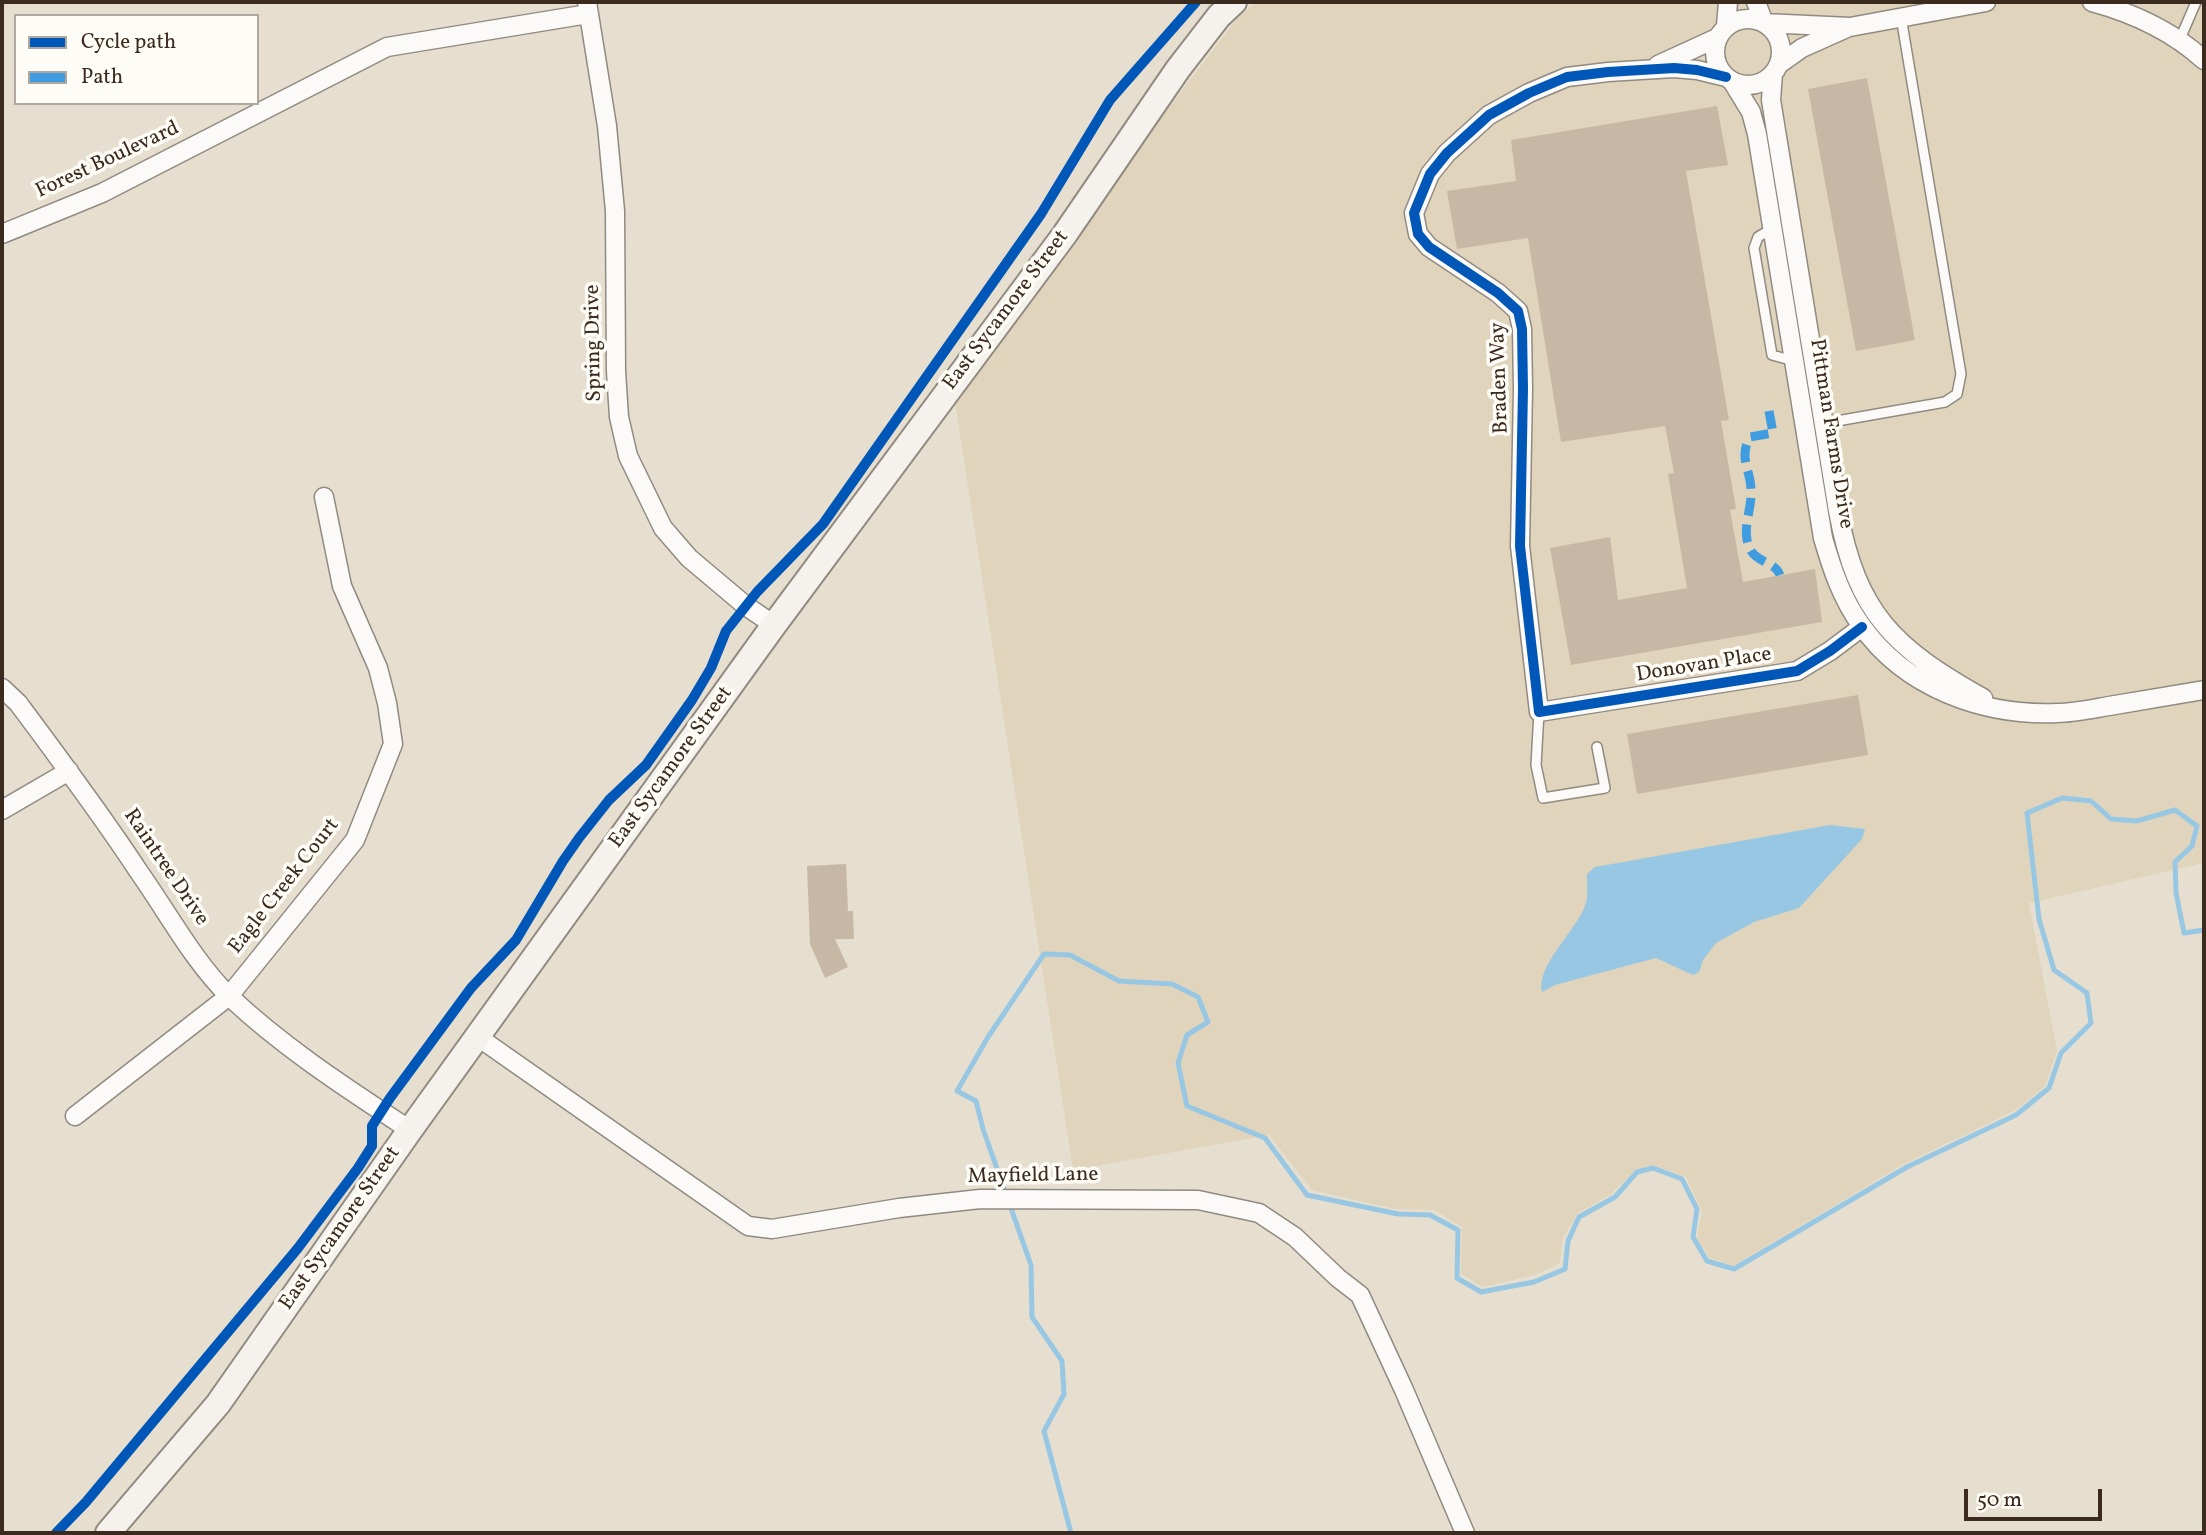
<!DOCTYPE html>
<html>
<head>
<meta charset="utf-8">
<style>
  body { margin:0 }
  #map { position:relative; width:2206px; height:1535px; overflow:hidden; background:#e6dece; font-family:Vollkorn,serif }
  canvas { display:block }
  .frame { position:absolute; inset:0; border:4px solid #3b2a1e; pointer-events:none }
  .legend { position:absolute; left:14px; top:14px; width:245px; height:91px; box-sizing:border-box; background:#fdfcf7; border:2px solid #afa8a0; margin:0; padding:9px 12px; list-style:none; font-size:21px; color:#3b2a1e }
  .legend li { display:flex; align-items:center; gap:14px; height:35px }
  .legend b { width:35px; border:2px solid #afa8a0 }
  .scale { position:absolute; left:1964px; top:1489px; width:138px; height:32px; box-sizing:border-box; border:4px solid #3b2a1e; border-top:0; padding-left:9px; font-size:21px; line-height:24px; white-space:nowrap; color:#3b2a1e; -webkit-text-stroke:5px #fdfcf7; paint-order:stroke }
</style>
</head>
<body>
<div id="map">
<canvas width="2206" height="1535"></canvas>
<div class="frame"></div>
<ul class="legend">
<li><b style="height:9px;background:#0057b8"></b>Cycle path</li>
<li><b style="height:9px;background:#3f9ce0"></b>Path</li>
</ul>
<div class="scale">50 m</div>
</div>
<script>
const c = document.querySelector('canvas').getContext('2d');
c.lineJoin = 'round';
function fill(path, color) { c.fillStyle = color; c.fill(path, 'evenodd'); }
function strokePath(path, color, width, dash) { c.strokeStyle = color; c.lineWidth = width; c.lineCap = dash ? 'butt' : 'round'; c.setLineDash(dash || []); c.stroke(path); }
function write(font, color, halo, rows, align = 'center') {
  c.font = font + ' Vollkorn,serif'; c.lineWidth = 7; c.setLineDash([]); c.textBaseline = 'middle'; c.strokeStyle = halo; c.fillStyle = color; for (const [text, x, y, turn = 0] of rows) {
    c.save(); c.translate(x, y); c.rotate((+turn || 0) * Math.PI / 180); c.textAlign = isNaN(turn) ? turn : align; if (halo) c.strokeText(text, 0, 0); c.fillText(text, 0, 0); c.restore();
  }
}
fill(new Path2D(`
  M1257,2H2204V863L2029,903L2057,1051L2045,1086L2016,1110L1902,1165L1733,1266L1709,1257L1697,1238L1702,1211L1686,1177L1655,1166L1636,1169L1610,1195L1578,1213L1563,1238L1560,1263L1535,1275L1483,1287L1461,1274L1462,1227L1434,1210L1395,1209L1312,1190L1269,1135L1073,1170L954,395L1166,111L1240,15Z`), '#e0d5bc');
fill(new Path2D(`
  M1830,825L1865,829L1862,839L1799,908L1754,922L1716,943L1703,960L1699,972L1693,975L1656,958L1555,985L1542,992C1535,966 1579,928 1586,903C1588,894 1587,883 1587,874L1595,867Z`), '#98c7e4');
strokePath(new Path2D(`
  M1071,1533L1044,1431L1064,1394L1062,1361L1032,1317L1031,1265L983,1129L976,1101L957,1091L988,1037L1044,954L1070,955L1119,981L1172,984L1198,997L1208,1022L1187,1035L1178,1063L1187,1106L1265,1138L1307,1195L1398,1214L1430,1215L1458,1230L1457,1278L1481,1292L1534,1282L1565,1269L1568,1241L1579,1217L1615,1197L1637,1172L1653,1168L1682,1179L1697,1209L1693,1237L1707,1261L1734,1269L1907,1167L2016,1115L2049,1088L2061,1053L2091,1023L2087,993L2054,970L2039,919L2027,813L2062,798L2091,801L2111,819L2137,821L2175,810L2197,826L2192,846L2175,862L2176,893L2184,933L2204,930`), '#98c7e4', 5);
fill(new Path2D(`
  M1867,78L1915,340L1856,351L1808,89Z
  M1717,106L1728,165L1686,171L1729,420L1721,421L1736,509L1730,510L1743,582L1815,569L1822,622L1571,665L1550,548L1610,537L1618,600L1687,588L1668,474L1674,473L1665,426L1561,442L1528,238L1457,249L1447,191L1516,181L1511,140Z
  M1858,695L1868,755L1637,794L1627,734Z
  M846,864L848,911H853L854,939H835L848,967L825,978L810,944L807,866Z`), '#c7b8a5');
const lane = new Path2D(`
  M2180,39L2196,2
  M1773,228L1758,237L1754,248L1772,355L1794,361
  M1820,424L1945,402L1957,394L1961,374L1901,17
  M1539,712L1536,765L1543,798L1605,788L1597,747`);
const street = new Path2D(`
  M587,2L607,126L615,211L616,371L619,417L628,456L663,528L689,558L746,606L774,625
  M1756,2L1764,23L1850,27L1986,2
  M2092,2C2133,13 2172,31 2204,60
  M1715 52a33 33 0 1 1 66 0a33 33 0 1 1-66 0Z
  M1726,26L1728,2
  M1658,65L1717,38
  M1778,65L1802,48L1849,27
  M1773,73L1771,100L1838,511C1857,614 1894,648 1983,698
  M1726,77L1697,70L1674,68L1608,72L1567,77L1529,93L1489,115L1447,153L1430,174L1414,213L1418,234L1429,247L1498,293L1518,311L1522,329L1523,389L1520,546L1539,712L1797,671L1830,651L1862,627
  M1732,81L1751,112L1757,134L1823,538C1832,569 1842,599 1861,625C1905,688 1983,716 2057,713C2076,713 2096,708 2115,705C2145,700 2174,695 2204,690
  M2,234L102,193L387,47L588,14
  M2,688L18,703C59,758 101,814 139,872C168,913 194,962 230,997C284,1048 348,1089 410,1130
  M2,810L69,771
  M478,1037L748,1226L772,1229L899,1208L980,1199L1198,1200L1259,1213L1295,1237L1338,1278L1360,1295L1404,1390L1465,1533
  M75,1116L229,996L355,840L393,744L387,703L378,668L342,586L324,497`);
const secondary = new Path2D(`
  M108,1533L218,1404L410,1130L774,625L1065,234L1178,69L1219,16L1234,2`);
strokePath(lane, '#918a80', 12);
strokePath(street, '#918a80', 21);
strokePath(secondary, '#918a80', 28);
strokePath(lane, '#fbfaf8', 9);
strokePath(street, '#fbfaf8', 18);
strokePath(secondary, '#f5f2ed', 24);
strokePath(new Path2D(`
  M1769,411L1773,433L1750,437C1738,459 1751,469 1751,491C1752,511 1740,531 1751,551C1759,563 1775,562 1780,575`), '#3f9ce0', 9, [18, 9]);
strokePath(new Path2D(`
  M1726,77L1697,70L1674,68L1608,72L1567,77L1529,93L1489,115L1447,153L1430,174L1414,213L1418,234L1429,247L1498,293L1518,311L1522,329L1523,389L1520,546L1539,712L1797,671L1830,651L1862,627
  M56,1533L86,1502L298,1248L358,1168L372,1146V1126L390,1098L471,988L516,940L563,861L579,838L609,800L646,765L692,700L711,668L726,631L757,592L823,524L1041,214L1110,100L1196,2`), '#0057b8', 10);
write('21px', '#3b2a1e', '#fdfcf7', [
  ["Forest Boulevard",108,161,-25],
  ["East Sycamore Street",1007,311,-53],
  ["Spring Drive",595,343,-91],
  ["Braden Way",1501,378,-92],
  ["Pittman Farms Drive",1830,434,81],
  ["Donovan Place",1704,666,-9],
  ["East Sycamore Street",672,768,-54],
  ["Raintree Drive",165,868,56],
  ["Eagle Creek Court",285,887,-52],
  ["Mayfield Lane",1033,1177,-1],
  ["East Sycamore Street",341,1229,-55]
]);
</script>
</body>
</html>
